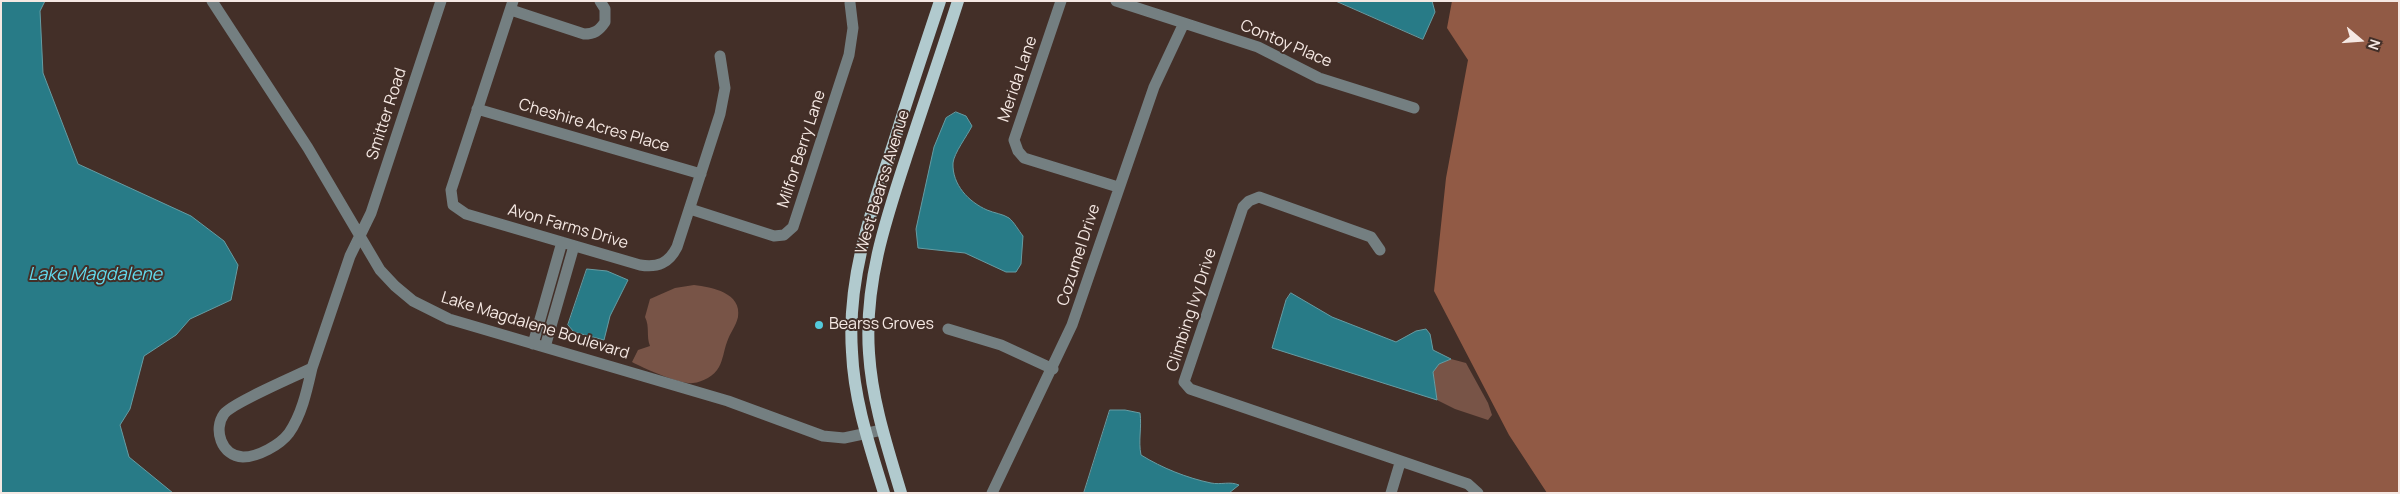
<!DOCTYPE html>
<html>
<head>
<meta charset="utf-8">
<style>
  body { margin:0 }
  #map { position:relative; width:2400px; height:494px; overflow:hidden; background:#432f28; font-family:Manrope,sans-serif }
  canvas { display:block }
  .frame { position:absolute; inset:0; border:2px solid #f5e8e3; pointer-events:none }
  .north { position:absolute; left:2335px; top:15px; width:50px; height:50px; -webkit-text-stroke:4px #432f28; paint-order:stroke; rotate:108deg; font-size:14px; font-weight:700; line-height:20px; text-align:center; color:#f5e8e3 }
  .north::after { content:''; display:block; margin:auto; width:18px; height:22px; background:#f5e8e3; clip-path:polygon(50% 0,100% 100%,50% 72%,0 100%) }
</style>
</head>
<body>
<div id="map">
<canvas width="2400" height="494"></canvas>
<div class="frame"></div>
<div class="north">N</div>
</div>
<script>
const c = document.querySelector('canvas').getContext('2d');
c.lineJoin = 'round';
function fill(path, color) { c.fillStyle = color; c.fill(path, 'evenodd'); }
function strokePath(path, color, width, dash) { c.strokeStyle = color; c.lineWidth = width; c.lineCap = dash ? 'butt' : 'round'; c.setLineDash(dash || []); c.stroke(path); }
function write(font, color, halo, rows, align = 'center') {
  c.font = font + ' Manrope,sans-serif'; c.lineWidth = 4; c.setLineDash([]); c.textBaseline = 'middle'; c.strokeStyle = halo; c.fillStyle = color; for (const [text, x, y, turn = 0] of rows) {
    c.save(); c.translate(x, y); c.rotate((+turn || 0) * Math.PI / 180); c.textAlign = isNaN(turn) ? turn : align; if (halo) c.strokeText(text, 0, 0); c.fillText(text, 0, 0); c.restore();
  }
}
fill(new Path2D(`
  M694,285C712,287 742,293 738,317C736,326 730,333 727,342C724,350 723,360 719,367C714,376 703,382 693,383C682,385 643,368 632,362L638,350L650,346C646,336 650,327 645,317L650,299L675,288Z
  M1451,359L1466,363L1488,403L1492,415L1488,420L1455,409L1437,400L1433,372L1439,364Z`), '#785447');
fill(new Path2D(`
  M1452,1H2399V493H1547L1509,435L1434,291L1446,178L1468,60L1447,28Z`), '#915a45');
const water = new Path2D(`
  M1,1H45L40,11L43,73L78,164L191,216L224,241L238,265L231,300L190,319L176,335L144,356L130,409L120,425L129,457L173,493H1Z
  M1336,1H1432L1435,12L1423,39Z
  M956,112L966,116L972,126C967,136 954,153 953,163C952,185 969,202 987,210C994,213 1003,214 1009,218C1014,222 1019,231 1023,236L1021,264L1016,272H1006L965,253L918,248L916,229L934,147L946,118Z
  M587,269L607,271L628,280L610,316L604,340L574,332L568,325Z
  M1291,293L1332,317L1396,342L1416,331L1426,329L1430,334L1433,350L1451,359L1439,364L1433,372L1437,400L1272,348L1286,300Z
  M1110,410H1125L1140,413C1142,428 1138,440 1141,455C1162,468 1187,478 1211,483C1221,485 1230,481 1239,485L1229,493H1084Z`);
fill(water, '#287b87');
strokePath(water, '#669ca3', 1);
strokePath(new Path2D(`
  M212,1L308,148L380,270L395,286L413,301L449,319L728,401L823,436L844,438L882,430
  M513,1L451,190L453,205L466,214L640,265C658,268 669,263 677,247L720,114L725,88L720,56
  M1061,1L1014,140L1018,151L1024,158L1118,187
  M1116,1L1258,47L1319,78L1414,108
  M511,10L584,34C594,34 599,31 605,22V9L600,1
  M477,109L701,174
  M690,209L774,236L784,235L793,227L849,55L853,28L850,3
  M1380,250L1371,237L1259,197L1249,201L1243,207L1184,382L1190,389L1468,484L1478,493
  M948,329L1001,345L1053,369
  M533,344L562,242
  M545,347L574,246
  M312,368C307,390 302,414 289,433C280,445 258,457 243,457C221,456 213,429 224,414C232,403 296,376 312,368L350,256L371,213L441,1
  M992,493L1072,325L1154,87L1184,23
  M1391,493L1400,463`), '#747f81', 11);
strokePath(new Path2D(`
  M884,493C870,447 854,401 852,352C847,280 870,214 893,145C908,97 924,49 940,1
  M901,493C887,446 872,401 869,353C864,281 887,216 909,149C925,100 942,51 958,1`), '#b1cace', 12);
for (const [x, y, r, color] of [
  [819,325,5,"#54cadc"]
]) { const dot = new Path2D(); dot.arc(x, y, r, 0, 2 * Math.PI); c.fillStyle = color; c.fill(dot); strokePath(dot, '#432f28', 2); }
write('16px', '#f5e8e3', '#432f28', [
  ["Contoy Place",1286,44,23],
  ["Merida Lane",1018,79,-71],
  ["Smitter Road",387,114,-72],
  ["Cheshire Acres Place",594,126,16],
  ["Milfor Berry Lane",802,149,-72],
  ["West Bearss Avenue",883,182,-73],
  ["Avon Farms Drive",568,227,16],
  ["Cozumel Drive",1079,255,-72],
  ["Climbing Ivy Drive",1192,310,-72],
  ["Lake Magdalene Boulevard",535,326,17]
]);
write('16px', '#f5e8e3', '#432f28', [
  ["Bearss Groves",829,325]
], 'left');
write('italic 18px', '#62daed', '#432f28', [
  ["Lake Magdalene",95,275]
]);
</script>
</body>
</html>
